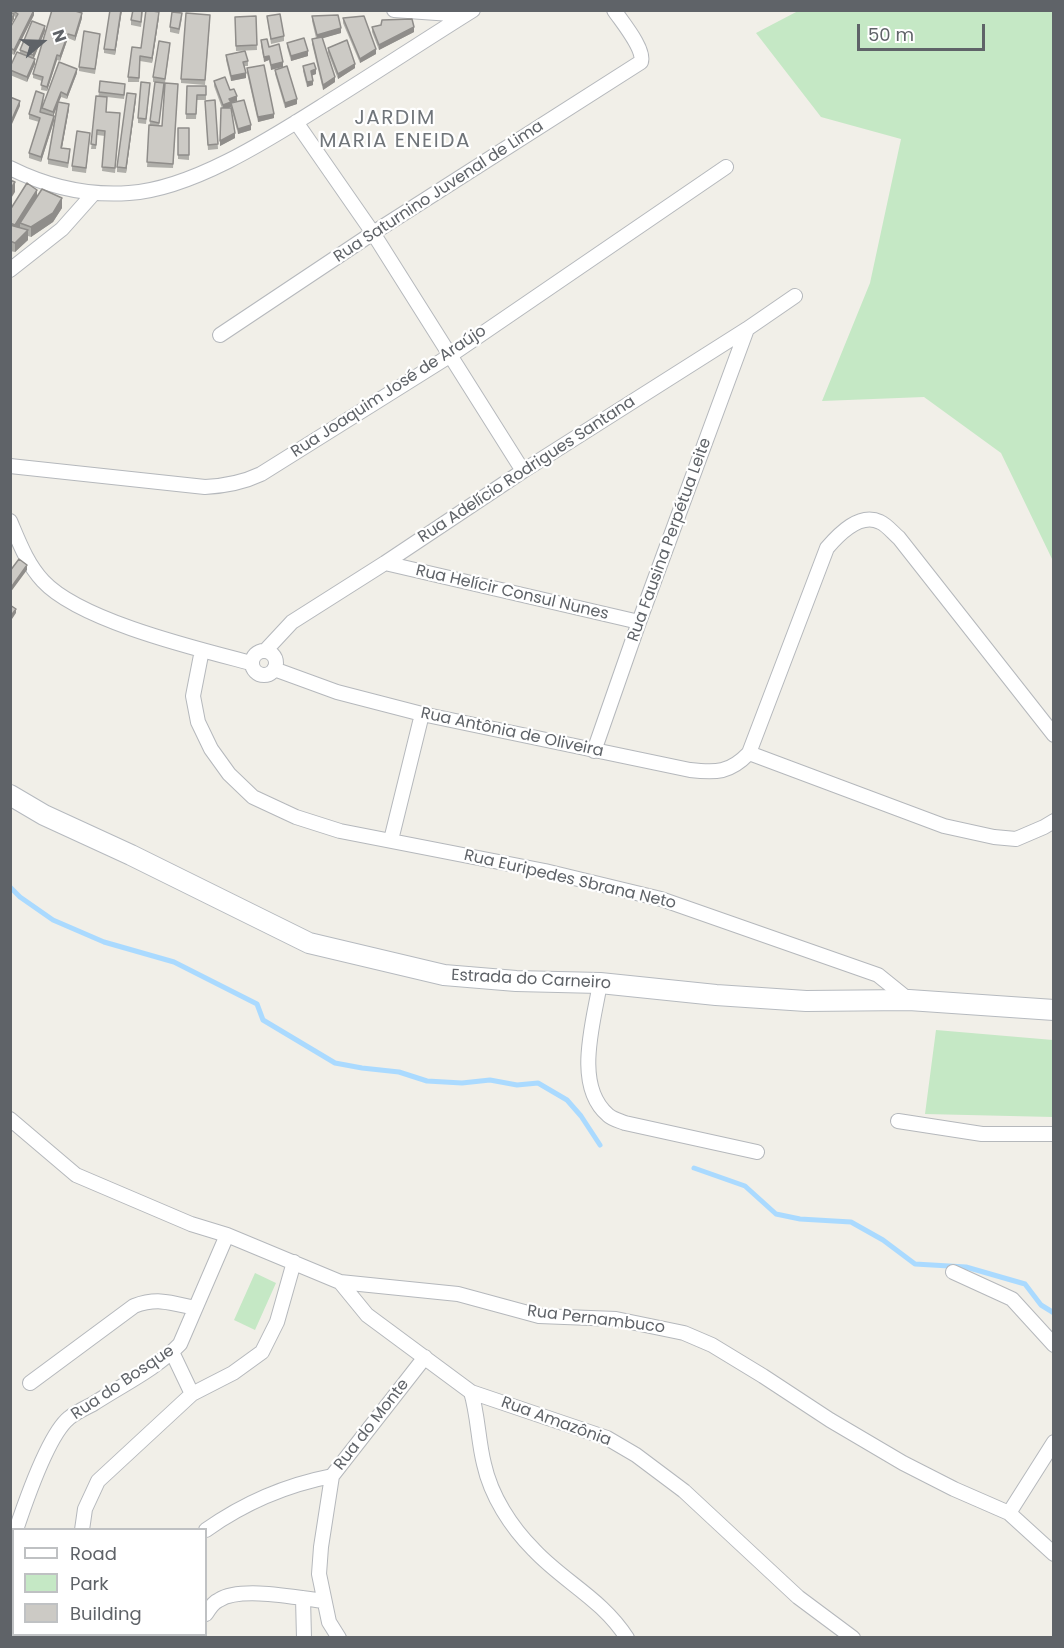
<!DOCTYPE html>
<html>
<head>
<meta charset="utf-8">
<style>
  body { margin:0 }
  #map { position:relative; width:1064px; height:1648px; overflow:hidden; background:#f1efe8; font-family:Poppins,sans-serif }
  canvas { display:block }
  .frame { position:absolute; inset:0; border:12px solid #5f6368; pointer-events:none }
  .legend { position:absolute; left:12px; top:1528px; width:195px; height:108px; box-sizing:border-box; background:#fff; border:2px solid #bfc1c3; margin:0; padding:8px 10px; list-style:none; font-size:18px; color:#5f6368 }
  .legend li { display:flex; align-items:center; gap:12px; height:30px }
  .legend b { width:30px; border:2px solid #bfc1c3 }
  .north { position:absolute; left:12px; top:12px; width:60px; height:60px; -webkit-text-stroke:4px #fff; paint-order:stroke; rotate:71deg; font-size:16px; font-weight:700; line-height:24px; text-align:center; color:#5f6368 }
  .north::after { content:''; display:block; margin:auto; width:21px; height:27px; background:#5f6368; clip-path:polygon(50% 0,100% 100%,50% 72%,0 100%) }
  .scale { position:absolute; left:857px; top:24px; width:128px; height:27px; box-sizing:border-box; border:3px solid #5f6368; border-top:0; padding-left:8px; font-size:18px; line-height:21px; white-space:nowrap; color:#5f6368; -webkit-text-stroke:4px #fff; paint-order:stroke }
</style>
</head>
<body>
<div id="map">
<canvas width="1064" height="1648"></canvas>
<div class="frame"></div>
<ul class="legend">
<li><b style="height:8px;background:#fff"></b>Road</li>
<li><b style="height:16px;background:#c5e8c5"></b>Park</li>
<li><b style="height:16px;background:#cccac5"></b>Building</li>
</ul>
<div class="north">N</div>
<div class="scale">50 m</div>
</div>
<script>
const c = document.querySelector('canvas').getContext('2d');
c.lineJoin = 'round';
function fill(path, color) { c.fillStyle = color; c.fill(path, 'evenodd'); }
function strokePath(path, color, width, dash) { c.strokeStyle = color; c.lineWidth = width; c.lineCap = dash ? 'butt' : 'round'; c.setLineDash(dash || []); c.stroke(path); }
function write(font, color, halo, rows, align = 'center') {
  c.font = font + ' Poppins,sans-serif'; c.lineWidth = 4.5; c.setLineDash([]); c.textBaseline = 'middle'; c.strokeStyle = halo; c.fillStyle = color; for (const [text, x, y, turn = 0] of rows) {
    c.save(); c.translate(x, y); c.rotate((+turn || 0) * Math.PI / 180); c.textAlign = isNaN(turn) ? turn : align; if (halo) c.strokeText(text, 0, 0); c.fillText(text, 0, 0); c.restore();
  }
}
fill(new Path2D(`
  M798,11H1053V561L1001,453L924,397L822,401L870,283L901,139L821,117L756,33Z
  M936,1030L1053,1040V1117L925,1114Z
  M255,1273L276,1283L255,1330L234,1320Z`), '#c5e8c5');
strokePath(new Path2D(`
  M10,887L20,897L53,920L104,942L174,962L257,1004L263,1020L335,1063L362,1068L399,1072L427,1081L462,1083L490,1080L517,1085L538,1083L567,1100L581,1116L600,1145
  M694,1168L745,1186L776,1214L800,1219L851,1222L883,1240L915,1264L966,1267L1025,1284L1041,1305L1054,1313`), '#aadaff', 5);
const street = new Path2D(`
  M394,10L465,15
  M296,122L373,233L523,471
  M10,168C48,187 87,196 129,193C194,189 276,135 330,101C378,71 425,40 473,10
  M10,270L62,229L94,193
  M220,335L373,233L641,62C645,49 622,22 614,10
  M10,466L205,487C225,486 242,483 261,474L451,355L726,167
  M10,521C19,542 27,564 43,581C80,621 198,649 251,663
  M385,563L639,622
  M202,650L193,696L198,722L211,749L229,774L253,797L296,817L340,831L545,871L661,899L878,975L909,1000
  M252 663a12 12 0 1 1 24 0a12 12 0 1 1-24 0Z
  M265,651L292,622L385,563L523,471L747,329L795,296
  M274,669L337,692L422,714L690,770C716,773 730,773 749,753L827,548C839,534 860,512 880,522C887,525 893,533 899,538L1054,735
  M594,751L639,622L747,329
  M749,753L944,826L994,837L1016,839L1044,827L1054,821
  M391,840L422,714
  M600,983C594,1021 573,1085 608,1115C612,1119 620,1121 625,1123L757,1152
  M10,1119L76,1175L191,1224L227,1235L340,1282L458,1294L539,1316L616,1319L684,1333L712,1345L763,1376L830,1420L903,1463L954,1489L1009,1513L1054,1554
  M898,1121L982,1134H1054
  M953,1272L1012,1299L1054,1345
  M340,1282L367,1315L471,1392L607,1438L636,1455L684,1491L798,1597L853,1638
  M172,1352L192,1394
  M30,1383L134,1306C158,1297 172,1303 195,1308
  M471,1392C478,1415 478,1440 484,1464C491,1496 511,1527 534,1550C564,1582 602,1599 627,1638
  M1009,1513L1054,1442
  M16,1530C25,1503 48,1435 69,1418C76,1412 85,1408 93,1404C122,1385 156,1369 180,1344L227,1235
  M82,1530L85,1509L98,1481L192,1394L233,1373L262,1352L277,1322L294,1262
  M206,1530C244,1503 286,1485 332,1476
  M10,1550L14,1536
  M303,1598L304,1638
  M206,1614C209,1609 214,1602 219,1600C241,1586 298,1598 324,1601
  M82,1634V1638
  M185,1638L188,1634
  M339,1638L329,1622L319,1574L321,1547L332,1476L425,1357`);
const secondary = new Path2D(`
  M10,795L44,815L131,855L309,943L444,975L516,981L600,983L716,995L806,1001L909,1000L1054,1010`);
strokePath(street, '#b5b8bc', 16);
strokePath(secondary, '#b6babf', 22);
strokePath(street, '#fff', 14);
strokePath(secondary, '#fff', 20);
fill(new Path2D(`
  M10,10H34V15L14,55L10,53V28L16,18L14,16V19L10,26Z
  M122,10L115,55L104,53V49Z
  M143,10L141,27L131,25V20Z
  M256,16L257,50L236,51L235,17Z
  M267,16L284,36V41L271,44Z
  M312,16L341,33L322,38L335,82L323,90L312,44V39L316,38L312,21Z
  M159,17L152,63L140,61L139,82H128V77L141,48Z
  M82,18L75,41L68,38L60,61L57,60L47,91L41,90L42,81L33,78V74Z
  M182,18L179,34L170,32V27Z
  M343,18L376,54L360,63L343,23Z
  M210,20L205,85L181,83V79Z
  M372,27L414,32L379,50L372,32Z
  M45,31L34,58L35,64L27,82L10,75V67L20,53V50Z
  M100,38L95,74L79,71V67Z
  M261,40L269,47L283,62L271,70L269,60L264,62L261,45Z
  M287,43L308,56L291,61L287,47Z
  M170,47L165,83L178,84L173,168L147,167L150,121L155,82H153V77ZM164,84H165L162,126H159Z
  M328,48L355,68L338,79L328,53Z
  M226,55L248,61V66H244L246,78L231,81L226,60Z
  M303,66L316,74L312,75L313,85L307,87L303,71Z
  M247,68L274,118L258,122L247,73Z
  M275,70L297,104L285,108L275,74Z
  M77,73L67,99L61,97L58,102L69,109L62,148L70,154L68,168L48,164V159L57,105L53,116L54,121L41,162L29,158V153L39,122L29,119V114L44,99L42,108Z
  M214,81L230,90L237,101L231,103V107L229,108L235,138L220,146L222,108L214,86Z
  M187,86H206V100H197L196,119H186Z
  M150,87L146,124L138,123V118Z
  M125,89L124,99L107,97L106,112L120,118L115,173L102,171L105,136L97,135L96,149H91L99,92Z
  M136,99L126,173L117,172V167Z
  M215,100L218,149L208,150L205,101Z
  M231,103L251,130L238,134L231,108Z
  M178,128H189V160L178,159Z
  M90,137L86,173L72,171V166Z
  M37,197L62,208L53,222L31,237L28,236V240L15,252L10,251V210Z`), '#afaea9');
fill(new Path2D(`
  M34,10V15L14,55V50Z
  M121,10H122L115,55V50Z
  M159,12V17L152,63V58Z
  M82,13V18L75,41V36Z
  M14,14V19L10,26V21Z
  M45,26V31L33,60V55Z
  M414,27V32L379,50V45Z
  M341,28V33L317,40V35Z
  M68,34V38L60,61V56Z
  M376,49V54L360,63V59Z
  M308,51V56L291,61V56Z
  M57,55V60L47,91V87Z
  M269,56V60L264,62V57Z
  M35,59V64L27,82V77Z
  M283,62V67L271,70V65Z
  M355,64V68L338,79V74Z
  M77,69V73L67,99V95Z
  M316,69V74L311,76V71Z
  M246,73V78L231,81V76Z
  M335,77V82L323,90V85Z
  M313,81V85L307,87V82Z
  M61,92V97L53,117V112Z
  M136,94V99L126,173V168Z
  M237,96V101L231,103V107L223,110V105L229,99Z
  M297,99V104L285,108V103Z
  M20,101V106L12,124V119Z
  M69,104V109L61,153V148Z
  M274,114V118L258,122V117Z
  M54,116V121L41,162V157Z
  M251,125V130L238,134V129Z
  M235,133V138L220,146V141Z
  M15,182V192L10,200V190Z
  M37,190V199L20,223V227L15,235V225Z
  M62,198V208L53,222L31,237V227Z
  M28,230V240L15,252V243Z
  M27,565V570L10,593V589Z
  M16,609V613L10,622V617Z`), '#8f8d8a');
const building = new Path2D(`
  M12,10H34L14,50L10,48V28L18,14Z
  M52,10H72L82,13L75,36L68,34L60,56L57,55L47,87L41,85L43,77L33,74Z
  M110,10H121L115,50L104,49Z
  M133,10H142L141,22L131,20Z
  M146,10L159,12L152,58L140,56L139,78L128,77L132,47L141,48Z
  M172,12L182,13L179,29L170,27Z
  M10,13L14,14L10,21Z
  M186,13L210,15L205,80L181,79Z
  M280,14L284,36L271,39L267,16Z
  M338,15L341,28L317,35L312,16Z
  M256,16L257,45L236,46L235,17Z
  M364,16L376,49L360,59L343,18Z
  M412,19L414,27L379,45L372,27L381,25L382,20Z
  M32,21L45,26L33,55L20,50Z
  M84,31L100,34L95,69L79,67Z
  M322,37L335,77L323,85L312,39Z
  M304,38L308,51L291,56L287,43Z
  M267,39L269,47L279,44L283,62L271,65L269,56L264,57L261,40Z
  M347,40L355,64L338,74L328,48Z
  M159,41L170,43L165,79L153,77Z
  M245,51L248,61L243,62L246,73L231,76L226,55Z
  M17,52L35,59L27,77L10,70V67Z
  M59,62L77,69L67,95L61,92L53,112L42,108Z
  M314,63L316,69L311,71L313,81L307,82L303,66Z
  M264,65L274,114L258,117L247,68Z
  M287,66L297,99L285,103L275,70Z
  M225,77L230,90L234,89L237,96L229,99L231,102L223,105L214,81Z
  M100,81L125,84L124,95L99,92Z
  M141,82L150,83L146,119L138,118Z
  M155,82L164,83L159,123L150,121Z
  M165,83L178,84L173,164L147,162L149,125L162,126Z
  M187,86H206V95H197L196,114H186Z
  M36,91L44,94L40,112L54,116L41,157L29,153L40,118L29,114Z
  M127,93L136,94L126,168L117,167Z
  M96,96L107,97L106,112L120,113L115,168L102,167L105,131L97,130L96,145L91,144Z
  M10,97L20,101L12,119L10,118Z
  M215,100L218,144L208,145L205,101Z
  M244,100L251,125L238,129L231,103Z
  M58,102L69,104L61,148L70,149L68,163L48,159Z
  M221,108H231L235,133L220,141Z
  M178,128H189V155H178Z
  M77,131L90,133L86,168L72,166Z
  M10,180L15,182L10,190Z
  M27,183L37,190L15,225L10,223V210Z
  M42,189L62,198L53,213L31,227L20,223Z
  M10,225L28,230L15,243L10,241Z
  M19,559L27,565L10,589V571Z
  M10,605L16,609L10,617Z`);
fill(building, '#cccac5');
strokePath(building, '#8f8d8a', 1.5);
write('16px', '#5f6368', '#fff', [
  ["Rua Saturnino Juvenal de Lima",439,192,-33],
  ["Rua Joaquim José de Araújo",389,392,-33],
  ["Rua Adelício Rodrigues Santana",527,470,-33],
  ["Rua Fausina Perpétua Leite",670,540,-70],
  ["Rua Helícir Consul Nunes",512,593,13],
  ["Rua Antônia de Oliveira",512,733,12],
  ["Rua Euripedes Sbrana Neto",570,880,13],
  ["Estrada do Carneiro",531,980,3],
  ["Rua Pernambuco",596,1320,7],
  ["Rua do Bosque",123,1383,-34],
  ["Rua Amazônia",556,1422,20],
  ["Rua do Monte",372,1425,-52]
]);
c.letterSpacing = '1.5px';
write('20px', '#70757a', '#fff', [
  ["JARDIM",395,119],
  ["MARIA ENEIDA",395,142]
]);
c.letterSpacing = '0px';
</script>
</body>
</html>
